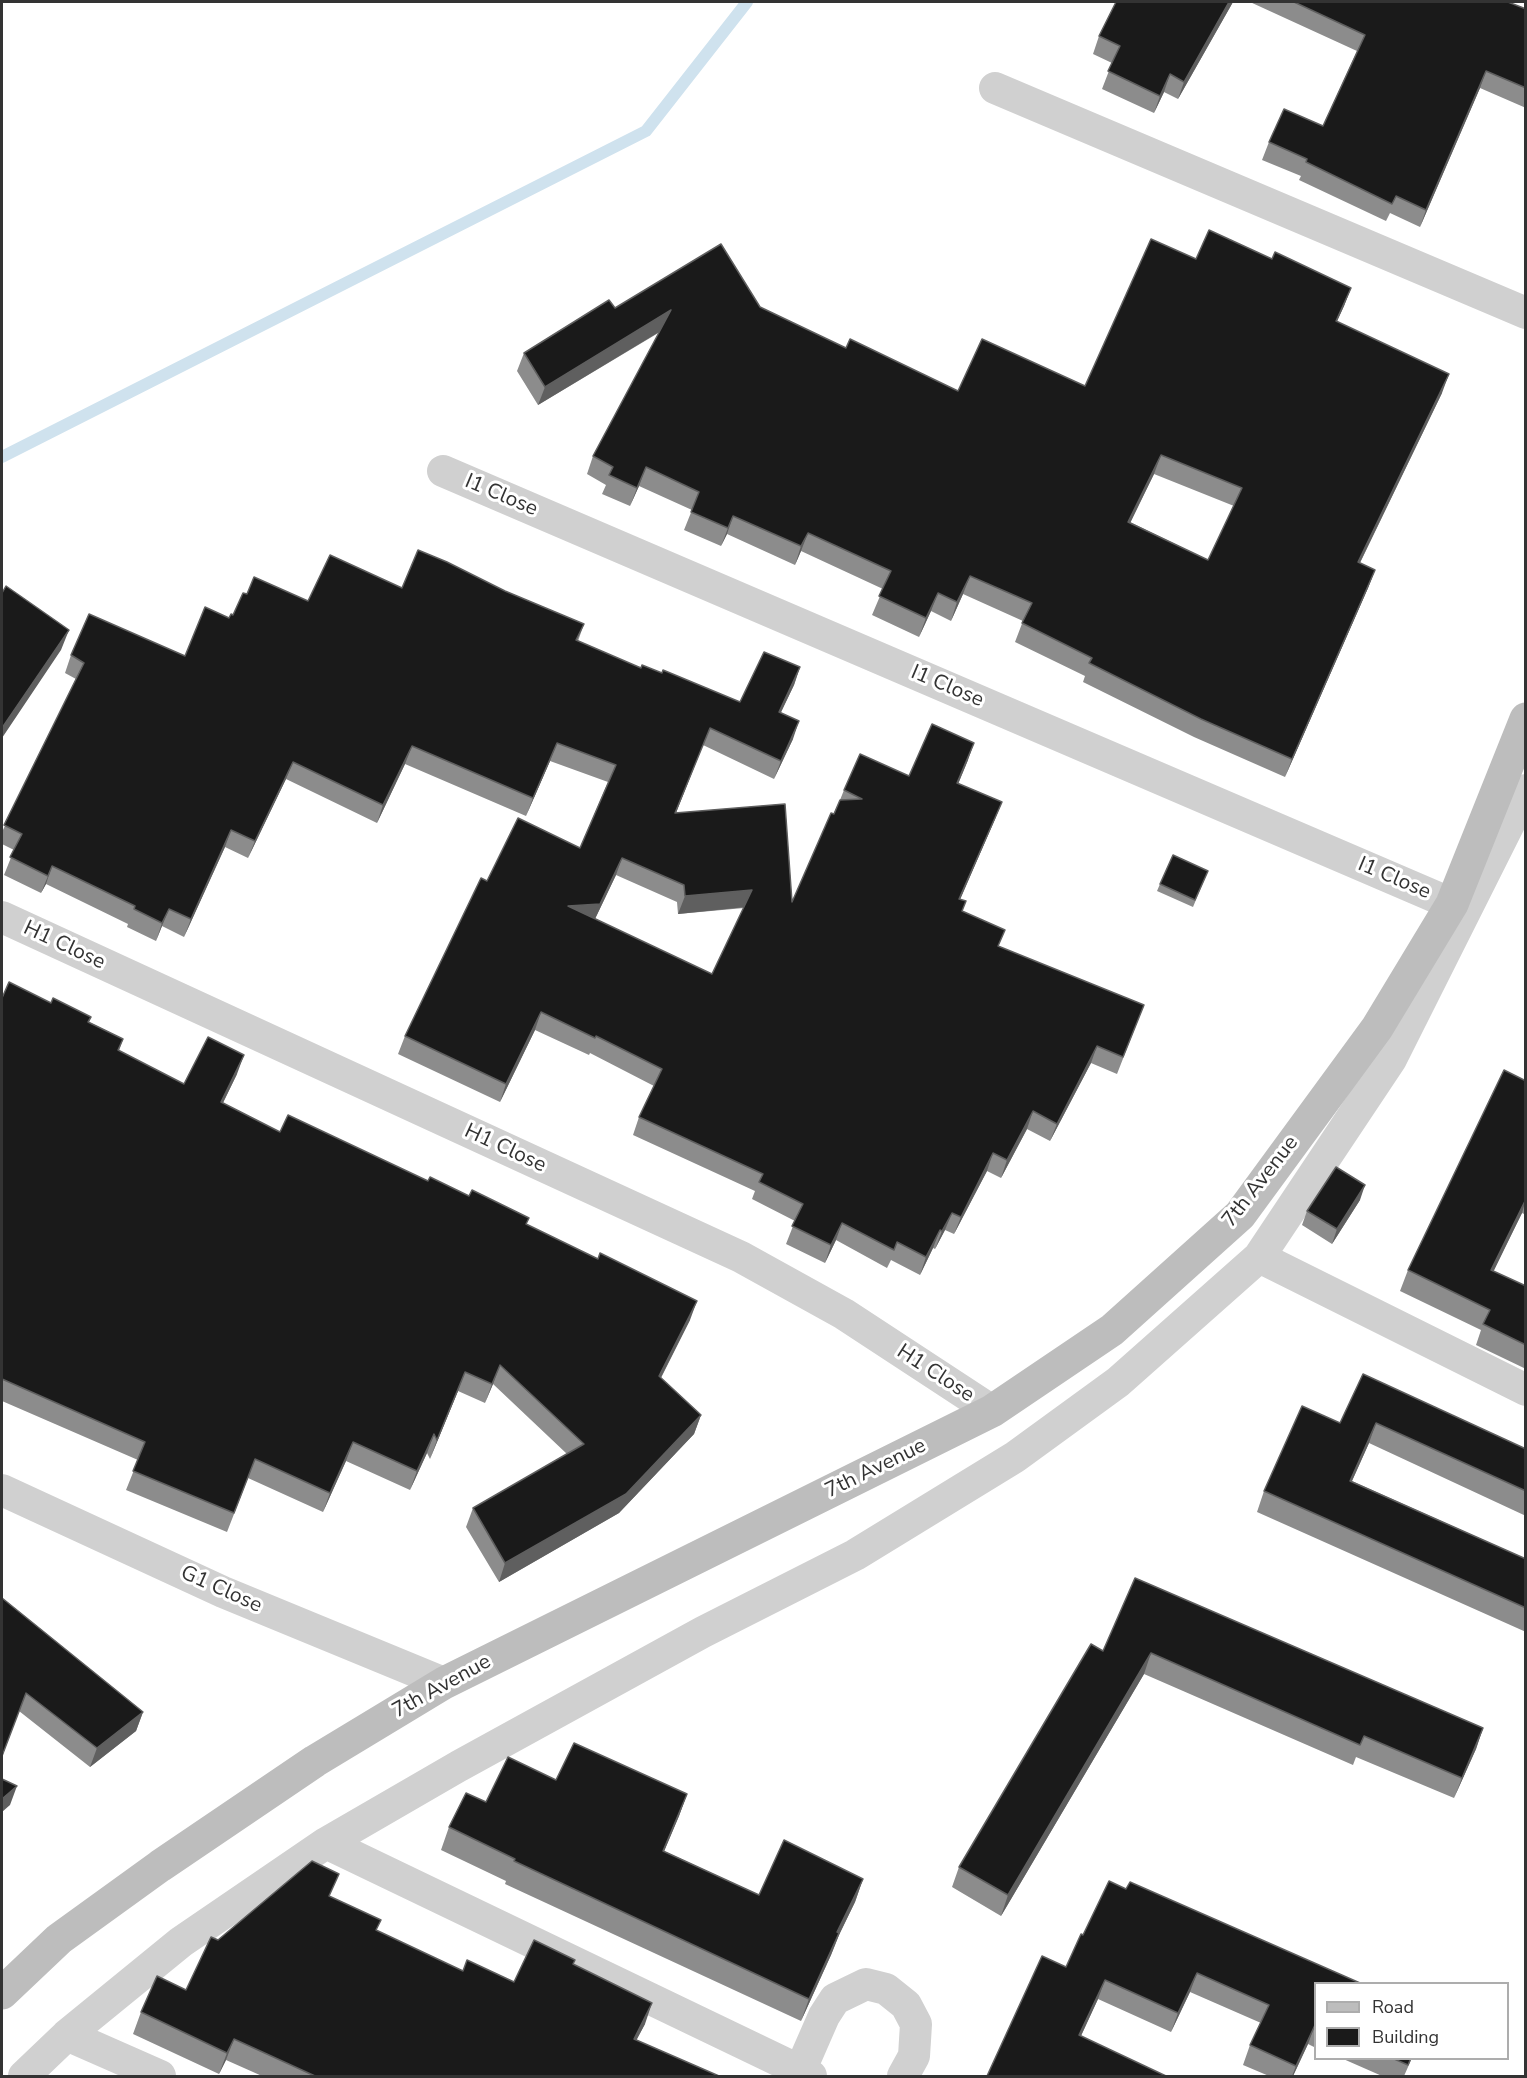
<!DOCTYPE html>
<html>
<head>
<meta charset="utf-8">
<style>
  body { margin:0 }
  #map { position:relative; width:1527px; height:2078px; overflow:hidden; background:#fff; font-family:"Nunito Sans",sans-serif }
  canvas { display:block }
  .frame { position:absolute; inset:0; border:3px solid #333; pointer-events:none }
  .legend { position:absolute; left:1314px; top:1982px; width:195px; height:78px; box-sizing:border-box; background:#fff; border:2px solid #adadad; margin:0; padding:8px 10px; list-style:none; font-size:18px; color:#333 }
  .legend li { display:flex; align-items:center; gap:12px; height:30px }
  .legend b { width:30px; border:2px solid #adadad }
</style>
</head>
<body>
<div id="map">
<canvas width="1527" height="2078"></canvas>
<div class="frame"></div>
<ul class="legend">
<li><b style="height:8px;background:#bdbdbd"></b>Road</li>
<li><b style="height:16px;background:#1a1a1a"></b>Building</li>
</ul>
</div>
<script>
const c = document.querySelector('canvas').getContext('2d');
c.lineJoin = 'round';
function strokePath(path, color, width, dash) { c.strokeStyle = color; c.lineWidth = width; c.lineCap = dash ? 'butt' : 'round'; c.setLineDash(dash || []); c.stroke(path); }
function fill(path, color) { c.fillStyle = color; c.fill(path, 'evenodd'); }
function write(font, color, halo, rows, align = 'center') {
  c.font = font + ' "Nunito Sans",sans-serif'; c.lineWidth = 6; c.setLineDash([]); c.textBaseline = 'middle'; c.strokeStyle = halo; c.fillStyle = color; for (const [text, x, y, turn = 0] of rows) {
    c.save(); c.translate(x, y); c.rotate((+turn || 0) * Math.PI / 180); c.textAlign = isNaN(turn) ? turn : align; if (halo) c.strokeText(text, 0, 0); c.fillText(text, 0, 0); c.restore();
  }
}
strokePath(new Path2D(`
  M2,457L646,131L747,2`), '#cfe2ee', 12);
strokePath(new Path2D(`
  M995,88L1526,313
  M443,471L1452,904
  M2,917L741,1257L844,1314L992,1411
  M1259,1257L1526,1390
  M2,1490L223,1592L444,1683
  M326,1843L811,2076
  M67,2035L160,2076
  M800,2071L824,2016L835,1999L866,1984L886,1989L906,2005L916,2024L914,2056L903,2076
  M24,2076L67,2035L181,1942L326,1843L459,1766L703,1632L855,1555L1015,1457L1118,1382L1259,1257L1391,1059L1526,790`), '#d0d0d0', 32);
strokePath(new Path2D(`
  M2,1993L59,1939L160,1866L315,1761L444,1683L992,1411L1112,1330L1240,1215L1377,1028L1452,904L1526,719`), '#bdbdbd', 33);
fill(new Path2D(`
  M1116,2H1233L1178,99L1164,92L1154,113L1102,89L1112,63L1093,54L1099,36Z
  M1250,2H1508L1526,9V108L1480,88L1420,227L1390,213L1386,221L1299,180L1301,176L1262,160L1269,142L1323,126L1357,51Z
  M1196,259H1272L1351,288L1344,306L1337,321L1442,393L1360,563L1375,570L1368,588L1285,777L1194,737L1083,682L1085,676L1015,642L1023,621L963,594L951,621L931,611L919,637L872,615L883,589L801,551L795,565L727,534L721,546L684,530L692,510L639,486L630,506L602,494L606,485L587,474L593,456L660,332L538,405L517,371L524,353L615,308L760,307L846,348L958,391L1085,386ZM1154,474L1234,506L1208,560L1130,522Z
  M402,588L505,591L584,624L578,641L641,668L662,673L740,702L800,667L794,685L781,712L793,739L774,779L703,745L676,813L792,902L840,800L844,790L909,776L968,760L958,784L1002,802L995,819L960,899L963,911L999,947L1144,1005L1117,1074L1091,1063L1050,1141L1027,1129L1001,1178L987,1171L954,1234L945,1230L935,1249L933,1248L920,1275L891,1260L887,1268L836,1240L825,1263L786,1244L795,1221L752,1199L755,1191L633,1135L639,1117L654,1086L590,1053L589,1055L535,1030L500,1102L398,1054L405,1036L487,881L580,848L608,782L550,761L526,816L405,764L377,823L286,779L248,858L225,847L184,937L162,926L156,941L127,927L128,924L46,884L41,893L4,875L14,850L2,844V832L76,679L65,673L71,655L185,656L229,618L233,615L247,594L308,601ZM616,875L677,902L678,914L744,908L712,974L595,919Z
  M1208,871L1193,907L1157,891L1160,884Z
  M2,998L51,1003L91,1017L89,1022L123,1039L119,1051L184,1084L237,1074L223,1103L280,1132L428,1181L529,1218L526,1224L690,1320L661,1378L701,1415L694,1434L619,1513L499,1582L466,1527L473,1508L567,1454L493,1384L485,1403L458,1391L430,1459L427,1453L410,1490L346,1461L323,1512L248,1478L227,1532L126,1490L138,1460L2,1401Z
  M1526,1081V1215L1522,1213L1493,1271L1526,1286V1369L1476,1345L1481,1330L1400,1291L1408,1270Z
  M1360,1200L1332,1244L1302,1225L1307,1211Z
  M1363,1374L1526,1449V1516L1369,1443L1352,1481L1526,1559V1632L1257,1512L1264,1491L1340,1423Z
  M1135,1578L1483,1728L1476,1749L1454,1798L1356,1757L1353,1765L1144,1674L1001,1916L952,1887L959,1867L1103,1651Z
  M2,1598L143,1712L136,1731L90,1767L19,1711L2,1757Z
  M556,1780L687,1794L679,1816L664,1851L759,1895L863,1879L855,1902L839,1935L831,1955L801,2021L505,1884L506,1881L441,1850L449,1827L486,1802Z
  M330,1897L377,1931L463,1971L514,1982L573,1964L645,2024L636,2040L719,2076H262L226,2060L219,2074L133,2034L141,2012L186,1990L218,1940Z
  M1083,1935L1316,1983V2048L1308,2044L1293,2076H1269L1243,2065L1250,2045L1261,2023L1190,1992L1171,2032L1098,1999L1081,2036L987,2076L1066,1967Z
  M1341,2058H1412L1404,2076H1382Z`), '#8c8c8c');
fill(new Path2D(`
  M1229,2H1233L1178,99L1184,82Z
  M1486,71L1480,88L1420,227L1426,210Z
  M1170,74L1164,92L1154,113L1160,96Z
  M1351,288L1344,306L1329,339L1336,321Z
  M671,310L664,329L538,405L545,387Z
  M1449,374L1442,393L1351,581L1358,562Z
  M1161,455L1154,474L1122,540L1128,522Z
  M646,467L639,486L630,506L637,488Z
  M733,516L727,534L721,546L728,528Z
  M808,533L801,551L795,565L801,546Z
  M1375,570L1368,588L1285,777L1292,759Z
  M970,576L963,594L951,621L957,602Z
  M938,593L931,611L919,637L926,618Z
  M69,630L61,650L2,738V728Z
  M800,667L794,685L773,729L779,712Z
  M799,721L793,739L774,779L781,761Z
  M710,728L703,745L669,830L675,813Z
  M557,743L550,761L526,816L533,798Z
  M974,743L968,760L951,801L957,783Z
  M412,746L405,764L377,823L383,805Z
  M293,762L286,779L248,858L255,841Z
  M1002,802L995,819L953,916L959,899Z
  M231,830L225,847L184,937L191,919Z
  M622,858L616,875L594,921L568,906Z
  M52,866L46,884L41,893L48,876Z
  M752,890L746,907L678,914L685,896Z
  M169,909L162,926L156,941L162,923Z
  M541,1012L535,1030L500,1102L506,1084Z
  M1097,1046L1091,1063L1050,1141L1057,1124Z
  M244,1055L237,1074L214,1121L221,1102Z
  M1033,1111L1027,1129L1001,1178L1007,1160Z
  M993,1153L987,1171L954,1234L961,1217Z
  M1365,1185L1360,1200L1332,1244L1337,1229Z
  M1526,1199L1522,1213L1484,1291L1491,1270Z
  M952,1213L945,1230L935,1249L942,1231Z
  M842,1223L836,1240L825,1263L831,1245Z
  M940,1230L933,1248L920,1275L926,1257Z
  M697,1301L690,1320L652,1395L659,1376Z
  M500,1365L493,1384L485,1403L492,1384Z
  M465,1372L458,1391L430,1459L437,1440Z
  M701,1415L694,1434L619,1513L499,1582L505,1563Z
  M1376,1423L1369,1443L1343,1501L1350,1481Z
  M434,1434L427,1453L410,1490L417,1471Z
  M353,1442L346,1461L323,1512L330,1493Z
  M1151,1653L1144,1674L1001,1916L1008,1895Z
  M143,1712L136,1731L90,1767L97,1748Z
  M1483,1728L1476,1749L1454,1798L1462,1778Z
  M17,1786L10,1805L2,1812V1799Z
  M687,1794L679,1816L655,1873L663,1851Z
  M863,1879L855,1902L839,1935L831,1955L801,2021L809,1999L837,1932Z
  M1197,1973L1190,1992L1171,2032L1178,2013Z
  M1105,1980L1098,1999L1072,2055L1079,2035Z
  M652,2003L645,2024L626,2060L634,2039Z
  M1315,2025L1308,2044L1293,2076H1292L1296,2066Z
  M234,2039L226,2060L219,2074L227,2053Z`), '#5f5f5f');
const building = new Path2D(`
  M1116,2H1229L1184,82L1170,74L1160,96L1108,71L1120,46L1099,36Z
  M1294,2H1508L1526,9V88L1486,71L1426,210L1396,196L1392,204L1306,162L1307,159L1269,142L1284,109L1323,126L1365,35Z
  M1209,230L1272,259L1275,252L1351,288L1336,321L1449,374L1358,562L1375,570L1292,759L1201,719L1089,663L1092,658L1022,623L1032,603L970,576L957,602L938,593L926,618L879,596L891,571L808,533L801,546L733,516L728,528L691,512L699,492L646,467L637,488L609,475L613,467L593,456L671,310L545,387L524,353L609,300L615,308L721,244L760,307L846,348L850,339L958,391L982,339L1085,386L1151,239L1196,259ZM1161,455L1242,488L1208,560L1128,522Z
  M418,550L447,562L505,591L584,624L576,640L641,668L642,665L662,673L663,670L740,702L764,652L800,667L779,712L799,721L781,761L710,728L675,813L785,804L792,902L831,813L834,814L840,800L862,799L844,790L860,754L909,776L932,724L974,743L957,783L1002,802L959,899L966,901L962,911L1005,930L998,946L1144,1005L1123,1057L1097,1046L1057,1124L1033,1111L1007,1160L993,1153L961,1217L952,1213L942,1231L940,1230L926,1257L897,1242L894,1250L842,1223L831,1245L792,1226L803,1204L759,1182L763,1174L639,1117L662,1069L596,1036L595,1038L541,1012L506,1084L405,1036L481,878L487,881L518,818L580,848L616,765L557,743L533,798L412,746L383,805L293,762L255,841L231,830L191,919L169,909L162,923L134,909L135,906L52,866L48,876L10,857L22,834L4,825L84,663L71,655L89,614L185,656L205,607L229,618L231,614L233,615L243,593L247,594L254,577L308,601L330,555L402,588ZM622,858L684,885L685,896L752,890L712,974L568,906L600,904Z
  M6,586L69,630L2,728V593Z
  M1173,855L1208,871L1195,900L1160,884Z
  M9,982L51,1003L53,998L91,1017L88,1022L123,1039L118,1050L184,1084L208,1037L244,1055L221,1102L280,1132L288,1115L428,1181L430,1177L469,1196L472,1190L529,1218L526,1224L598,1259L600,1253L697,1301L659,1376L701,1415L626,1494L505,1563L473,1508L584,1444L500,1365L492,1384L465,1372L437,1440L434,1434L417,1471L353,1442L330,1493L255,1459L234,1513L133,1471L145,1442L2,1379V998Z
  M1504,1070L1526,1081V1199L1491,1270L1526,1286V1345L1483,1324L1490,1310L1408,1270Z
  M1336,1167L1365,1185L1337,1229L1307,1211Z
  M1363,1374L1526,1449V1491L1376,1423L1350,1481L1526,1559V1608L1264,1491L1302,1406L1340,1423Z
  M1135,1578L1483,1728L1462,1778L1364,1736L1360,1745L1151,1653L1008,1895L959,1867L1091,1644L1103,1651Z
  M2,1598L143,1712L97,1748L26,1693L2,1756Z
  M574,1743L687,1794L663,1851L759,1895L784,1840L863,1879L837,1932L839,1933L809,1999L514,1861L515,1859L449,1827L466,1793L486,1802L508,1757L556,1780Z
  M2,1779L17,1786L2,1799Z
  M312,1861L339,1874L329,1896L381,1920L376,1930L463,1971L467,1960L514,1982L534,1940L575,1960L573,1964L652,2003L634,2039L719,2076H315L234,2039L227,2053L141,2012L157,1976L186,1990L211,1937L218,1940Z
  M1109,1881L1126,1889L1130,1882L1360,1983H1316V2025H1315L1296,2066L1250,2045L1269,2005L1197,1973L1178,2013L1105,1980L1079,2035L1166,2076H987L1042,1956L1066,1967L1081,1934L1083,1935Z
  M1392,2058H1411L1408,2065Z`);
fill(building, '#1a1a1a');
strokePath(building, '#5f5f5f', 1.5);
write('21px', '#333', '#fff', [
  ["I1 Close",501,496,23],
  ["I1 Close",947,687,23],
  ["I1 Close",1394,879,23],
  ["H1 Close",64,946,25],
  ["H1 Close",505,1149,25],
  ["7th Avenue",1261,1182,-52],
  ["H1 Close",935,1374,33],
  ["7th Avenue",876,1469,-26],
  ["G1 Close",221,1590,24],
  ["7th Avenue",442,1687,-29]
]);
</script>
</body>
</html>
